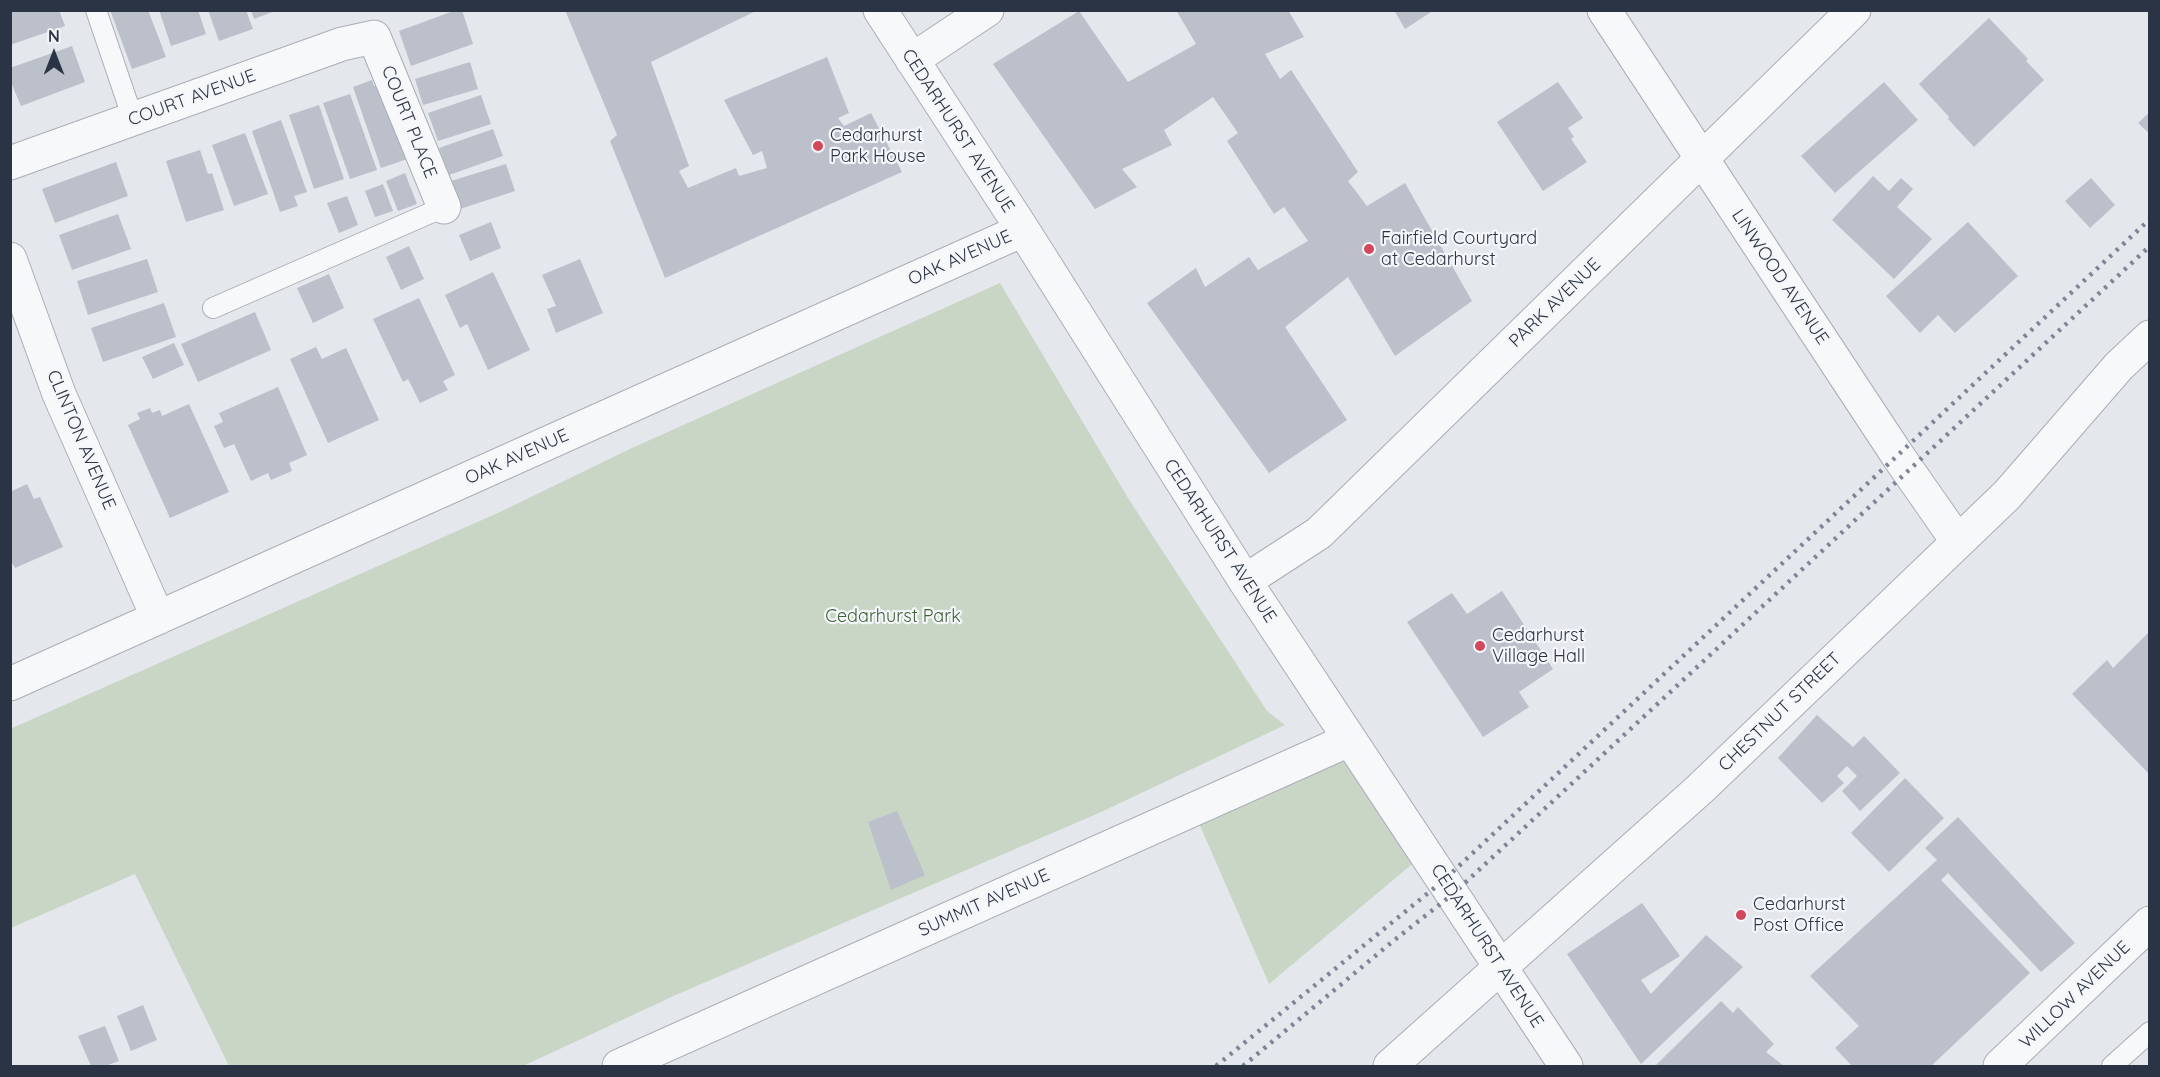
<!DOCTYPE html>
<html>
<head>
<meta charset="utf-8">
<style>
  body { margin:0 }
  #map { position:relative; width:2160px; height:1077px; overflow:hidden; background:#e4e7ec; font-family:Quicksand,sans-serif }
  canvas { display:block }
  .frame { position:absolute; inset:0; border:12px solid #2b3445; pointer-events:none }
  .north { position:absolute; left:24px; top:24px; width:60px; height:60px; -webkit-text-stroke:4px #f4f6f9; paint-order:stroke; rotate:0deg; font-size:16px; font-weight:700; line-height:24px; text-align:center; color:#2b3445 }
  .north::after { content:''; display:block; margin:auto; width:21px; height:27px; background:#2b3445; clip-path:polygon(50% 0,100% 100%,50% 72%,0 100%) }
</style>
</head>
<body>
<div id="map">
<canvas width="2160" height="1077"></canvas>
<div class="frame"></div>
<div class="north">N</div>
</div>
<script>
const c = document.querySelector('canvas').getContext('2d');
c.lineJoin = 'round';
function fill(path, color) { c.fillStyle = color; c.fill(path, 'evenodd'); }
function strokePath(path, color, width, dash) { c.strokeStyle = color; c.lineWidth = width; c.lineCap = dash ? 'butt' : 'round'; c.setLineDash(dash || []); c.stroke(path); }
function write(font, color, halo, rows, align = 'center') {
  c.font = font + ' Quicksand,sans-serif'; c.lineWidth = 4.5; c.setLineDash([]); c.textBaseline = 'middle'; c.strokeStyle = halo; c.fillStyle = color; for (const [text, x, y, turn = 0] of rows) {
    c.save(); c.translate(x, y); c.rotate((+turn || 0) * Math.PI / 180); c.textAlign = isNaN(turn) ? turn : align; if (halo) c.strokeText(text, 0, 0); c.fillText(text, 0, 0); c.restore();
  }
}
fill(new Path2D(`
  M1000,283L1128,498L1267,711L1285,725L1099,813L678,994L523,1066H229L135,874L11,928L10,729L500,512L632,448Z
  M1344,740L1423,855L1269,984L1195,814Z`), '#c9d6c5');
fill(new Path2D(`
  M13,10H59L65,26L10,45V12Z
  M110,10H148L166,57L132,69Z
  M159,10H198L206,34L171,46Z
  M208,10H246L253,29L219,41Z
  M251,10H275V11L254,19Z
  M456,10H462L473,44L411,66L399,31Z
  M565,10H758L651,62L689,166L679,171L688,188L736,168L739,176L767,168L762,151L753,155L724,100L827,57L849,113L838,118L844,126L871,113L902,172L665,278L610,141L617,135Z
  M1176,10H1288L1304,37L1265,54L1280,79L1291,70L1358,172L1348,181L1367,206L1405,183L1472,301L1395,356L1348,277L1285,327L1347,420L1269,473L1147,303L1196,268L1205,287L1249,257L1258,270L1308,241L1284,207L1274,214L1227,141L1238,133L1213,97L1164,130L1172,145L1122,169L1137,187L1095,209L993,64L1079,11L1128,82L1196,44Z
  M1394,10H1434L1405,29Z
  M1989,18L2028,59L2026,61L2044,80L1974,147L1948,119L1949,117L1919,84Z
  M72,46L85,82L21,106L10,80V68Z
  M470,62L478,89L423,105L415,79Z
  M372,80L374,86L389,81L416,156L381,168L353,87Z
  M1558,82L1583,118L1568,128L1574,137L1571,139L1587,162L1543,191L1497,122Z
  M1884,82L1918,120L1835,193L1801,156Z
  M350,94L377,170L350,179L323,103Z
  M481,95L491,124L438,141L428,113Z
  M319,105L344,179L314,189L289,115Z
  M2150,112V134L2138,123Z
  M281,120L307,192L294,196L298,206L280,212L252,131Z
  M493,129L503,156L449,175L439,148Z
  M245,133L268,194L234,206L212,145Z
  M200,150L208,174L212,173L224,210L186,222L166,161Z
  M116,162L128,196L55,223L42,189Z
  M506,164L515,191L460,209L451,181Z
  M405,173L417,204L398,211L386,181Z
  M1873,176L1889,191L1901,178L1913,189L1897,207L1932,239L1894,279L1832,220Z
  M2091,178L2115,205L2090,228L2065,201Z
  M383,184L393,211L375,217L365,191Z
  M347,196L358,225L339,233L327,203Z
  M118,214L131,249L72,270L59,235Z
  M491,222L501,248L470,261L459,235Z
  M1968,222L2018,276L1955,333L1938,315L1920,333L1886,296Z
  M409,246L424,279L401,290L386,257Z
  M147,259L158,292L88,315L77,281Z
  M580,259L603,313L556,333L547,309L556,306L542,275Z
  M493,272L530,350L488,370L467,324L460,328L445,295Z
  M329,274L344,308L313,323L297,288Z
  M419,298L455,375L443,381L448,390L420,403L408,379L403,382L373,319Z
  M164,303L176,337L103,362L91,328Z
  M255,312L271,350L198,382L181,344Z
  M174,343L184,365L153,379L142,357Z
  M316,347L322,359L346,348L379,420L328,443L290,359Z
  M278,387L307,455L289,463L292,471L271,480L268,473L251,481L234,444L224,448L214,426L223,422L219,413Z
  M189,404L229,492L170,518L128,425L140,419L137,413L150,408L152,413L160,410L162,416Z
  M27,484L34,499L40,497L63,547L15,568L10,559V492Z
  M1502,591L1553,669L1519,692L1529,707L1483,737L1407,622L1452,593L1467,614Z
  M2150,631V775L2072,694L2107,660L2113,668Z
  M1817,715L1853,747L1864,736L1900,773L1860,811L1842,791L1857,776L1847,766L1837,776L1844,783L1822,803L1778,758Z
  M1905,778L1944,818L1889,872L1851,833Z
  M897,811L925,875L891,890L868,822Z
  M1958,817L2075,943L2041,972L1948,873L1941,880L2030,973L1931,1066H1852L1835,1048L1859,1026L1810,976L1937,860L1925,848Z
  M1642,903L1680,956L1641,980L1651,994L1706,935L1743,967L1641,1064L1567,954Z
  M1721,1001L1733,1013L1738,1007L1774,1044L1766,1052L1784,1066H1655Z
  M143,1005L157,1040L131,1051L117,1016Z
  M105,1026L119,1061L105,1066H91L78,1036Z`), '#bbc0ca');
const lane = new Path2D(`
  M96,10L133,119
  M213,308L444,207
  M2112,1066L2150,1032`);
const street = new Path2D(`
  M880,10L1023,230L1245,581L1566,1066
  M1604,10L1898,456L1958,542
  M912,60L987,10
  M10,163L342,44L374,37L444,207
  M10,259L59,394L158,618
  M1245,581L1319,533L1854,10
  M10,684L1023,230
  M619,1066L1349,740
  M1390,1066L1700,789L1958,542L2007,495L2119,366L2150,337
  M2000,1066L2150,923`);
strokePath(lane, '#a9aeb7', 22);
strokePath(street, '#a9aeb7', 35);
strokePath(lane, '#f7f8fa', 20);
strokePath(street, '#f7f8fa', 33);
strokePath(new Path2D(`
  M1216,1066L1444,880L2150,219
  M1243,1066L1392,942L1453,894L2150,246`), '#7d8696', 4.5, [3, 6]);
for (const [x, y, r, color] of [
  [818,146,6,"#d1495b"],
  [1369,249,6,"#d1495b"],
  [1480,646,6,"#d1495b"],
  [1741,915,6,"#d1495b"]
]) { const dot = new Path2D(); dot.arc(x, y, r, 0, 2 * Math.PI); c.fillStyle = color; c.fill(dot); strokePath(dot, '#f4f6f9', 2); }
write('18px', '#2b3445', '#f4f6f9', [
  ["COURT AVENUE",192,98,-20],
  ["COURT PLACE",409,122,68],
  ["CEDARHURST AVENUE",958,131,57],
  ["OAK AVENUE",960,258,-24],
  ["LINWOOD AVENUE",1780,277,56],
  ["PARK AVENUE",1555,303,-44],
  ["CLINTON AVENUE",81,440,67],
  ["OAK AVENUE",517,457,-24],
  ["CEDARHURST AVENUE",1220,541,57],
  ["CHESTNUT STREET",1780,712,-44],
  ["SUMMIT AVENUE",984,903,-24],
  ["CEDARHURST AVENUE",1487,946,57],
  ["WILLOW AVENUE",2075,995,-44]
]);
write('18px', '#2b3445', '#f4f6f9', [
  ["Cedarhurst",830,136],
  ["Park House",830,157],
  ["Fairfield Courtyard",1381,239],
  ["at Cedarhurst",1381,260],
  ["Cedarhurst",1492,636],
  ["Village Hall",1492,657],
  ["Cedarhurst",1753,905],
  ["Post Office",1753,926]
], 'left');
write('18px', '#3f6138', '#f4f6f9', [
  ["Cedarhurst Park",893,617]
]);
</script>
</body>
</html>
